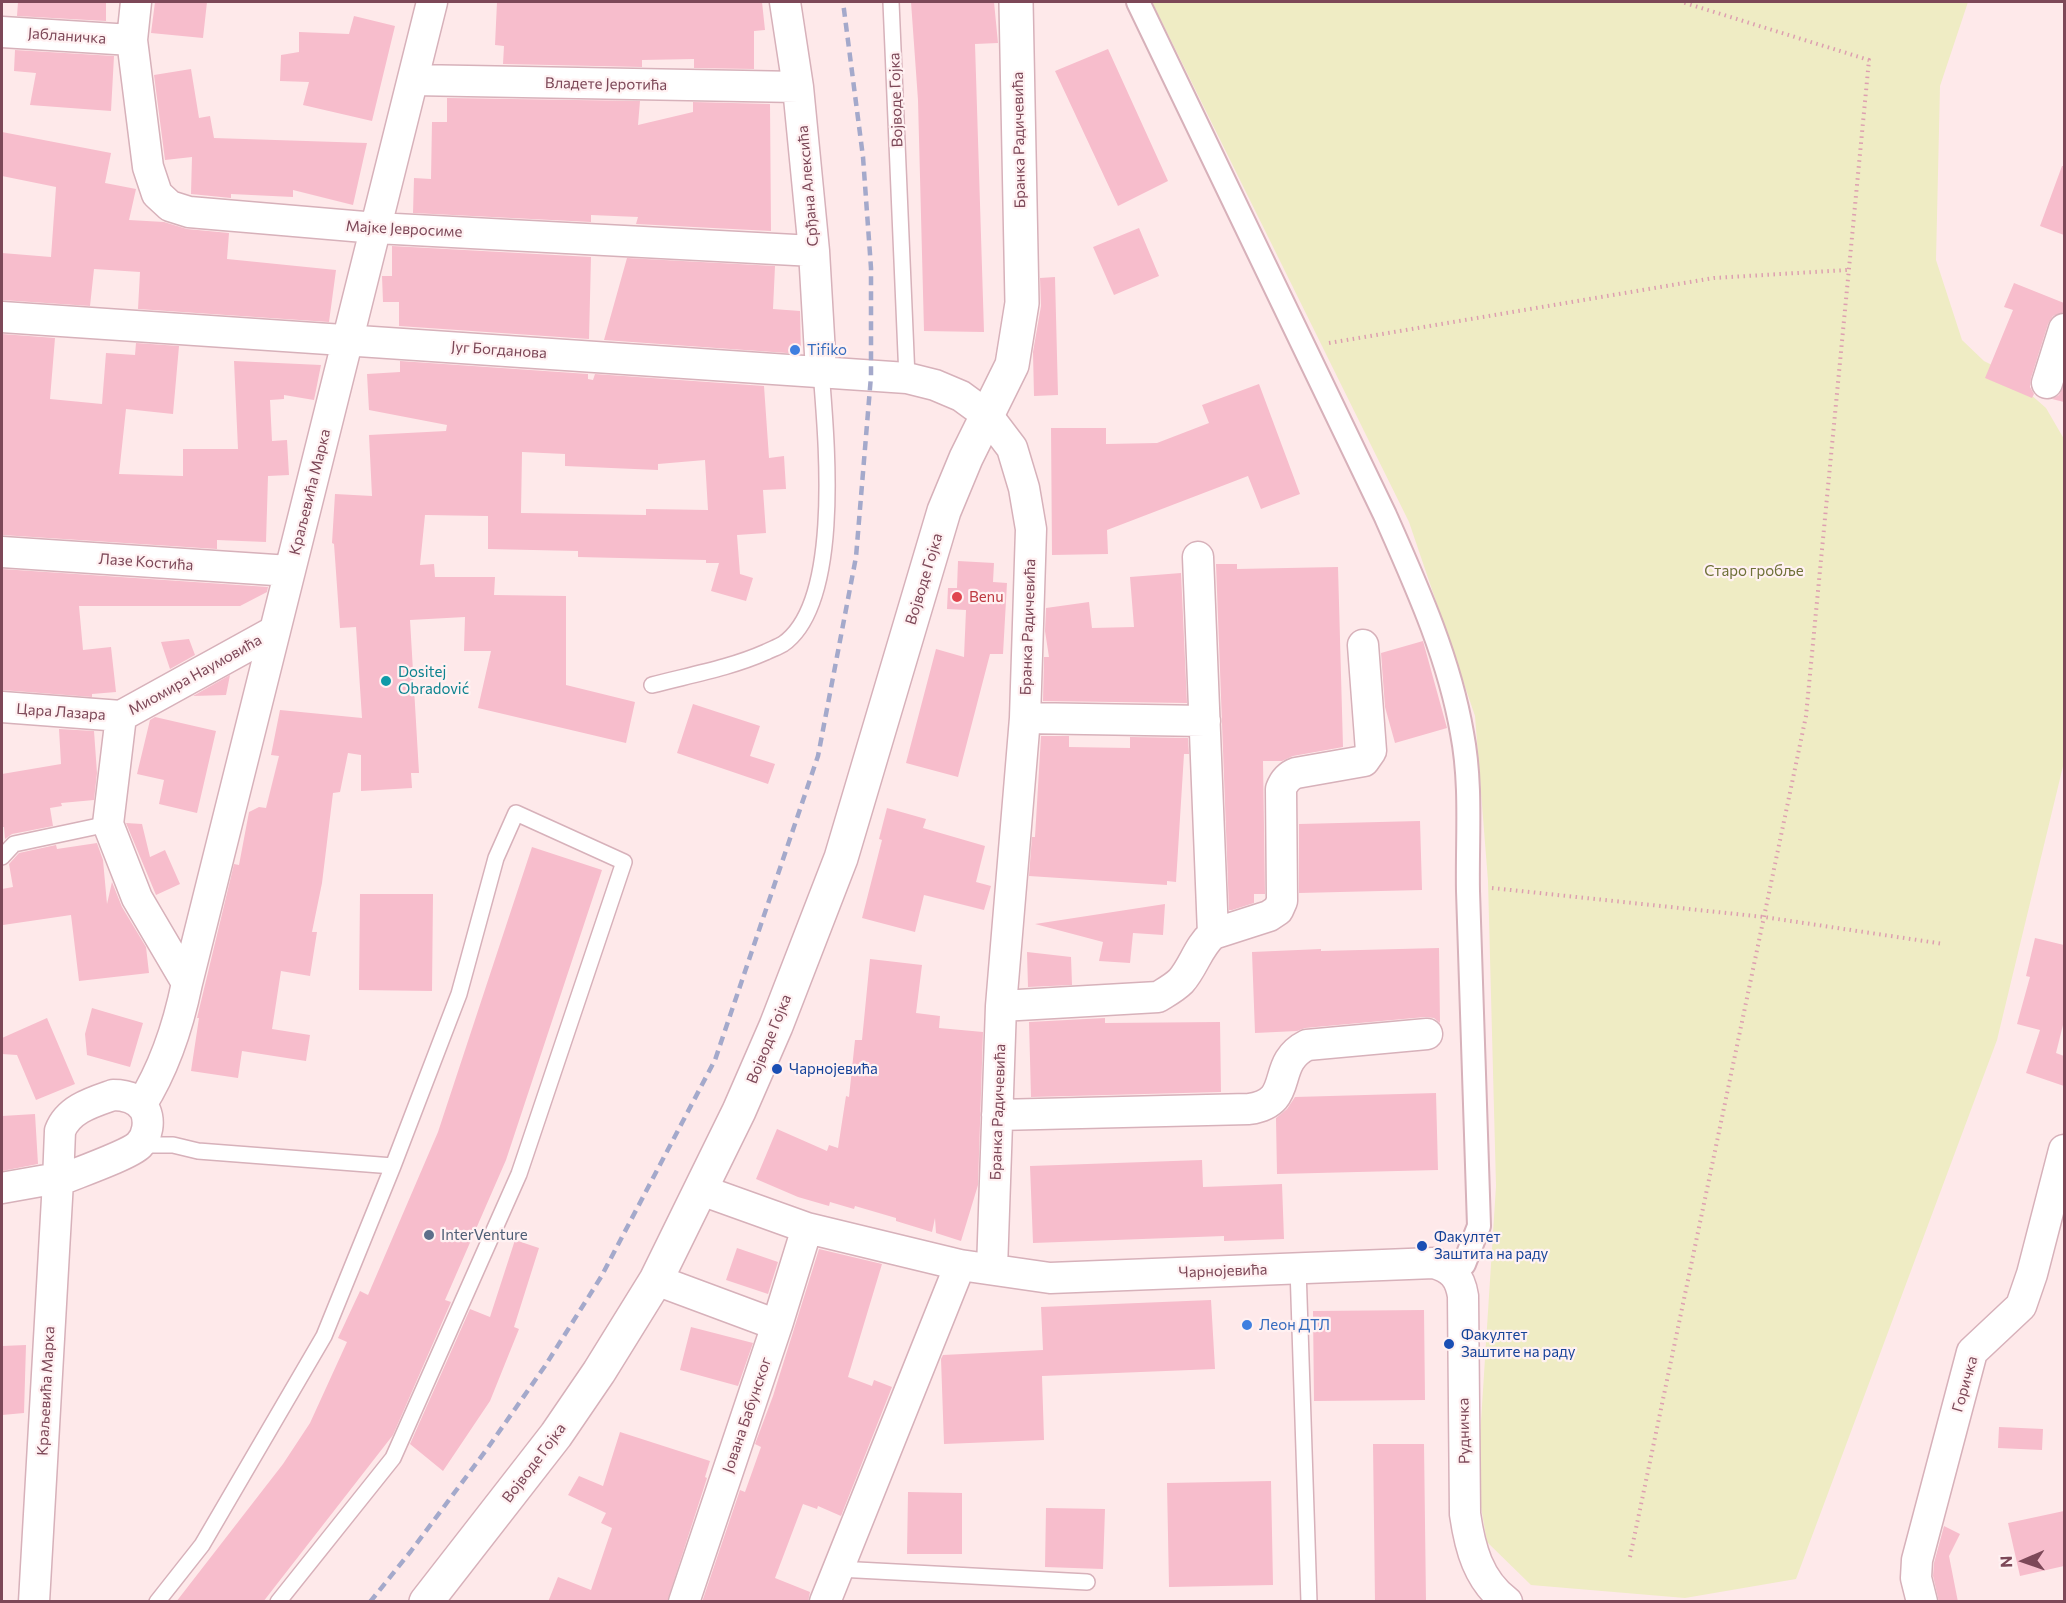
<!DOCTYPE html>
<html>
<head>
<meta charset="utf-8">
<style>
  body { margin:0 }
  #map { position:relative; width:2066px; height:1603px; overflow:hidden; background:#fee9ea; font-family:Commissioner,sans-serif }
  canvas { display:block }
  .frame { position:absolute; inset:0; border:3px solid #7d4858; pointer-events:none }
  .north { position:absolute; left:1994px; top:1531px; width:60px; height:60px; -webkit-text-stroke:4px #fff1f2; paint-order:stroke; rotate:268deg; font-size:16px; font-weight:700; line-height:24px; text-align:center; color:#7d4858 }
  .north::after { content:''; display:block; margin:auto; width:21px; height:27px; background:#7d4858; clip-path:polygon(50% 0,100% 100%,50% 72%,0 100%) }
</style>
</head>
<body>
<div id="map">
<canvas width="2066" height="1603"></canvas>
<div class="frame"></div>
<div class="north">N</div>
</div>
<script>
const c = document.querySelector('canvas').getContext('2d');
c.lineJoin = 'round';
function fill(path, color) { c.fillStyle = color; c.fill(path, 'evenodd'); }
function strokePath(path, color, width, dash) { c.strokeStyle = color; c.lineWidth = width; c.lineCap = dash ? 'butt' : 'round'; c.setLineDash(dash || []); c.stroke(path); }
function write(font, color, halo, rows, align = 'center') {
  c.font = font + ' Commissioner,sans-serif'; c.lineWidth = 4.5; c.setLineDash([]); c.textBaseline = 'middle'; c.strokeStyle = halo; c.fillStyle = color; for (const [text, x, y, turn = 0] of rows) {
    c.save(); c.translate(x, y); c.rotate((+turn || 0) * Math.PI / 180); c.textAlign = isNaN(turn) ? turn : align; if (halo) c.strokeText(text, 0, 0); c.fillText(text, 0, 0); c.restore();
  }
}
fill(new Path2D(`
  M1152,2H1968L1940,86L1936,260L1962,340L1984,361L2004,371L2046,408L2064,439V762L1997,1040L1796,1579L1685,1598L1531,1585L1487,1542L1477,1484L1496,1186L1488,881L1475,716L1409,522Z`), '#efecc4');
fill(new Path2D(`
  M18,2H106V21L17,16Z
  M155,2H207L203,38L151,33Z
  M497,2H762L765,30L754,31V69L694,68V59L642,60V67L503,64L504,46L495,45Z
  M911,2H994L998,43L975,44L984,332L924,331L918,100Z
  M354,16L395,26L372,121L303,105L309,82L280,81L281,55L299,52V32L349,34Z
  M1108,49L1168,181L1118,206L1055,71Z
  M15,50L114,56L111,111L30,105L36,73L14,71Z
  M191,69L199,118L210,116L214,138L367,143L353,205L293,190V197L231,194V198L191,194L192,157L165,160L154,75Z
  M447,98L640,101L638,125L693,112V102L770,104L771,231L636,224L638,217L591,215V222L413,213L414,178L431,179L432,122H447Z
  M2,132L111,153L105,183L136,189L129,220L164,222L187,229L229,233L227,259L336,270L329,322L138,309L140,272L94,269L90,306L2,300V253L51,257L56,187L2,176Z
  M2062,166H2064V235L2040,226Z
  M1139,228L1159,276L1114,295L1093,247Z
  M392,246L591,257L589,339L399,326V302H383L382,276H392Z
  M627,258L775,266L773,309L800,311L801,354L604,340Z
  M1055,277L1058,395L1034,396L1033,352L1041,306L1040,278Z
  M2014,283L2064,303V312L2053,316L2048,324L2031,378L2030,387L2034,394L2032,398L1985,378L2013,310L2004,307Z
  M2,334L55,338L50,399L102,404L106,353L135,355L136,343L179,346L173,414L126,409L119,474L183,476V449H238L234,361L321,365L314,400L284,395V399L270,400L272,441L287,440L289,475L268,476L266,542L217,540V549L2,535Z
  M400,361L588,374V379L593,380L595,374L764,386L769,458L784,456L786,489L763,490L766,533L737,535L740,574L753,578L746,601L711,591L719,563H706V560L578,557V551L488,549V516L425,515L420,565L434,564L435,577H495L494,595L566,596V685L635,702L626,743L478,708L491,651H464L465,617L410,620L419,773H411L412,788L361,791V755L348,753L340,792L333,793L322,883L312,932H317L310,976L281,971L272,1029L310,1035L306,1061L242,1051L238,1078L191,1071L199,1018H197L234,864L239,865L249,812L259,807L266,808L279,756L271,755L280,710L362,718L356,627L340,628L334,544L332,543L335,494L372,496L369,435L446,431L447,425L369,410L367,374L400,372ZM522,452L565,454V466L658,470V464L705,460L708,510L646,509V515L521,513Z
  M1259,384L1300,494L1261,509L1248,476L1107,530L1108,554L1052,555L1051,428H1106V444L1157,443L1209,423L1202,405Z
  M2064,385V402L2052,399L2059,395Z
  M958,561L994,563L993,582L1007,583L1003,654H990L958,777L906,763L936,649L964,657L966,610L947,609L948,588H957Z
  M1216,564H1237V569L1338,567L1343,747L1293,756L1282,761H1263L1265,894H1254V903L1232,910H1229Z
  M2,569L268,587L267,592L240,606H79L83,650L111,647L116,692L92,694V697L2,690Z
  M1181,573L1187,703L1043,701L1044,657H1049L1045,631L1046,608L1089,602L1092,628L1134,627L1130,577Z
  M189,639L195,655L170,669L161,642Z
  M1423,641L1447,728L1395,743L1385,707L1381,653Z
  M230,675L226,695L193,696Z
  M693,704L760,726L750,756L775,764L768,784L677,753Z
  M155,717L216,731L197,813L159,804L164,780L137,774L150,720Z
  M59,729L94,731L97,773L94,800L61,803L62,806L50,808L53,826L12,834L5,839L4,827H2V774L61,764Z
  M1041,736H1069V747L1130,748V737L1188,738L1189,754H1184L1176,882L1167,881V885L1029,876L1032,837H1035Z
  M887,808L926,819L923,828L985,846L976,882L991,886L984,910L924,895L915,932L862,918L882,840L879,839Z
  M1420,821L1422,890L1299,893V824Z
  M126,823L142,824L150,857L165,850L180,884L156,895Z
  M97,843L103,860L107,904L112,882L122,907L146,947L149,973L79,981L71,915L3,925L2,889L13,887L9,864L19,853L56,845L57,849Z
  M532,847L602,870L506,1160L445,1300L451,1302L393,1435L263,1602H176L283,1464L310,1423L347,1342L338,1338L360,1291L368,1295L438,1132Z
  M360,894H433L432,991L359,990Z
  M1165,904L1163,935L1133,933L1130,963L1099,961L1103,942L1035,924Z
  M2035,938L2064,945V1021L2056,1053L2064,1056V1086L2026,1073L2040,1030L2017,1024L2030,977L2026,976Z
  M1439,948L1440,1023L1434,1018L1425,1017L1305,1028L1297,1031L1255,1033L1252,952L1321,949V951Z
  M1027,952L1071,957L1072,985L1028,987Z
  M870,959L922,965L916,1013L940,1016L939,1028L983,1032L978,1185L961,1241L936,1233L935,1218L932,1232L896,1221V1218L855,1206L854,1209L830,1202L829,1206L798,1197L756,1179L777,1129L827,1151L829,1145L838,1148L846,1096L849,1097L855,1040H862Z
  M92,1008L143,1023L130,1067L87,1055L85,1034Z
  M47,1018L75,1084L36,1100L17,1055L2,1054V1038Z
  M1105,1018V1023L1220,1022L1221,1092L1031,1097L1029,1022Z
  M1436,1093L1438,1170L1277,1174L1276,1118L1287,1109L1295,1097Z
  M35,1114L38,1164L2,1171V1116Z
  M1202,1160L1203,1187L1282,1184L1284,1239L1224,1241V1236L1033,1243L1030,1166Z
  M515,1240L539,1248L514,1327L519,1329L490,1401L443,1471L410,1444L470,1309L490,1317Z
  M737,1248L778,1262L768,1294L726,1280Z
  M819,1249L882,1264L848,1377L872,1386L874,1380L892,1387L841,1516L818,1506L817,1509L803,1504L775,1578L810,1592L808,1602H702L740,1490L745,1492L761,1447L755,1444L773,1396Z
  M1211,1300L1215,1369L1042,1376L1044,1440L944,1444L941,1359L943,1355L1043,1350L1041,1307Z
  M1424,1310L1425,1400L1314,1401L1313,1311Z
  M691,1327L753,1343L738,1386L680,1370Z
  M26,1345L24,1413L2,1415V1346Z
  M1999,1427L2043,1429L2042,1450L1998,1448Z
  M620,1432L710,1461L705,1477L707,1478L667,1602H548L558,1577L591,1590L612,1528L601,1523L606,1513L568,1495L579,1476L603,1486Z
  M1373,1444H1424L1426,1602H1375Z
  M1271,1481L1273,1585L1169,1587L1167,1483Z
  M908,1492L962,1493V1554H907Z
  M1046,1508L1105,1509L1103,1569L1045,1567Z
  M2064,1511V1566L2020,1576L2008,1523Z
  M1944,1526L1960,1534L1949,1556L1958,1602H1939L1933,1576L1934,1563Z`), '#f7bdcc');
const service = new Path2D(`
  M891,2L907,378
  M652,685C690,675 730,668 766,652C772,649 778,647 783,644C843,602 826,436 821,371
  M2,857L14,844L108,824
  M139,1145H173L198,1151L393,1166
  M1298,1268L1309,1602
  M838,1569L1087,1582
  M157,1602L202,1545L324,1336L393,1166L459,994L496,858L516,813L624,862L519,1174L393,1458L278,1602`);
const pedestrian = new Path2D(`
  M1138,2L1385,515C1416,585 1449,657 1462,733C1472,785 1467,838 1468,891C1472,1003 1475,1114 1479,1226L1464,1264L1455,1273`);
const minor = new Path2D(`
  M136,2L132,40L148,167L157,194L170,206L189,212L376,228L814,251
  M785,2L798,87L814,251L821,371
  M2,32L132,40
  M413,80L798,87
  M2,317L907,378L935,385L961,396L987,415L1012,448L1024,488L1031,529L1025,718L1001,1006L992,1269
  M2047,383L2064,329
  M2,552L290,571
  M1198,557L1213,934
  M2,707L121,716
  M1025,718L1205,721
  M187,983L137,898L108,824L121,716L275,631
  M1001,1006L1158,997C1166,992 1174,988 1181,981C1194,966 1198,947 1213,934L1269,916L1278,910L1282,901L1281,789C1284,781 1288,776 1296,773L1364,761L1371,751L1363,645
  M113,1095C126,1095 138,1098 145,1110C150,1121 148,1136 139,1145C129,1155 74,1174 58,1181L60,1131C68,1109 93,1102 113,1095Z
  M141,1105C165,1067 178,1027 187,983L432,2
  M997,1115L1249,1109C1297,1102 1269,1064 1307,1045L1427,1034
  M2,1188L58,1178
  M701,1190L807,1228L960,1265L1050,1278L1434,1263C1452,1268 1460,1277 1463,1296L1465,1514C1470,1548 1478,1580 1507,1602
  M656,1280L777,1325
  M34,1602L58,1181
  M684,1602L777,1325L807,1228
  M825,1602L960,1265
  M1922,1602L1916,1578L1917,1560L1972,1352L2021,1306L2032,1274L2064,1150`);
const tertiary = new Path2D(`
  M426,1602L556,1435L599,1372L656,1280L739,1111L776,1026L841,858L944,511L966,458L1012,365L1022,303L1016,2`);
strokePath(service, '#d7b1ba', 18);
strokePath(pedestrian, '#d7b1ba', 26);
strokePath(minor, '#d7b1ba', 33);
strokePath(tertiary, '#d7b1ba', 36);
strokePath(new Path2D(`
  M1329,343L1714,278L1847,270
  M1492,888L1764,917L1944,944
  M1630,1557L1806,716L1869,60L1682,2`), '#dd9fb0', 4, [1.5, 4.5]);
strokePath(service, '#fff', 15);
strokePath(pedestrian, '#fff', 22);
strokePath(minor, '#fff', 30);
strokePath(tertiary, '#fff', 33);
strokePath(new Path2D(`
  M370,1602L411,1551L487,1449L545,1366L601,1277L715,1060L818,756L856,557L871,376V268L863,157L843,2`), '#a4a9cb', 4.5, [9, 6]);
for (const [x, y, r, color] of [
  [795,350,6,"#3f7fe0"],
  [957,597,6,"#e0444e"],
  [386,681,6,"#0f9aa8"],
  [777,1069,6,"#1a4fb4"],
  [429,1235,6,"#5c6f8a"],
  [1422,1246,6,"#1a4fb4"],
  [1247,1325,6,"#3f7fe0"],
  [1449,1344,6,"#1a4fb4"]
]) { const dot = new Path2D(); dot.arc(x, y, r, 0, 2 * Math.PI); c.fillStyle = color; c.fill(dot); strokePath(dot, '#fff1f2', 2); }
write('15px', '#7d4858', '#fff1f2', [
  ["Јабланичка",67,36,4],
  ["Владете Јеротића",606,84,1],
  ["Војводе Гојка",896,100,-92],
  ["Бранка Радичевића",1019,140,-91],
  ["Срђана Алексића",808,186,-95],
  ["Мајке Јевросиме",404,229,3],
  ["Југ Богданова",499,350,4],
  ["Краљевића Марка",310,492,-76],
  ["Лазе Костића",146,562,4],
  ["Војводе Гојка",924,579,-73],
  ["Бранка Радичевића",1028,627,-88],
  ["Миомира Наумовића",195,675,-29],
  ["Цара Лазара",61,712,4],
  ["Војводе Гојка",769,1039,-68],
  ["Бранка Радичевића",998,1112,-88],
  ["Чарнојевића",1223,1271,-2],
  ["Горичка",1965,1384,-74],
  ["Краљевића Марка",46,1391,-87],
  ["Јована Бабунског",747,1415,-71],
  ["Рудничка",1464,1431,-91],
  ["Војводе Гојка",534,1463,-53]
]);
write('15px', '#366cbe', '#fff1f2', [
  ["Tifiko",807,350],
  ["Леон ДТЛ",1259,1325]
], 'left');
write('15px', '#6e7037', '#fff1f2', [
  ["Старо гробље",1754,571]
]);
write('15px', '#be3a42', '#fff1f2', [
  ["Benu",969,597]
], 'left');
write('15px', '#0d838f', '#fff1f2', [
  ["Dositej",398,672],
  ["Obradović",398,689]
], 'left');
write('15px', '#164399', '#fff1f2', [
  ["Чарнојевића",789,1069],
  ["Факултет",1434,1237],
  ["Заштита на раду",1434,1254],
  ["Факултет",1461,1335],
  ["Заштите на раду",1461,1352]
], 'left');
write('15px', '#4e5e75', '#fff1f2', [
  ["InterVenture",441,1235]
], 'left');
</script>
</body>
</html>
